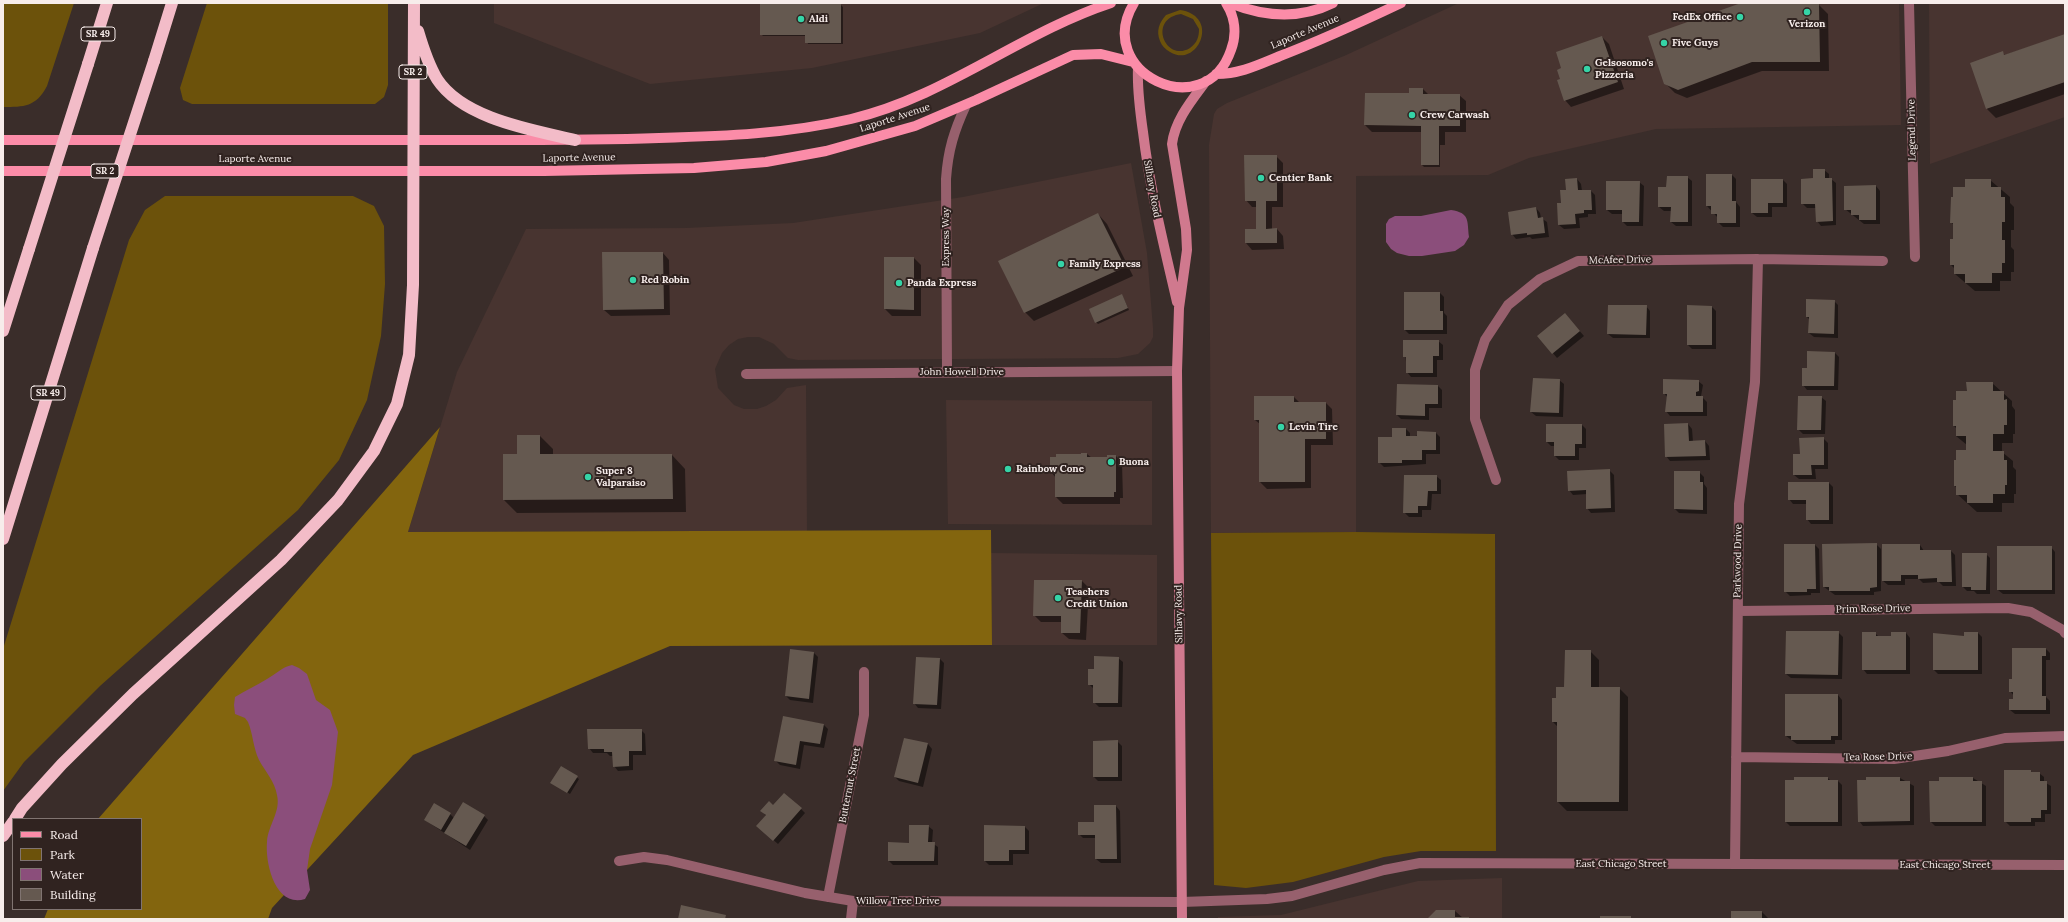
<!DOCTYPE html>
<html>
<head>
<meta charset="utf-8">
<style>
  body { margin:0 }
  #map { position:relative; width:2068px; height:922px; overflow:hidden; background:#3a2d2a; font-family:Lora,serif }
  canvas { display:block }
  .frame { position:absolute; inset:0; border:4px solid #f7edeb; pointer-events:none }
  .legend { position:absolute; left:12px; top:818px; width:130px; height:92px; box-sizing:border-box; background:#302320; border:1px solid #807471; margin:0; padding:5px 7px; list-style:none; font-size:12px; color:#f7edeb }
  .legend li { display:flex; align-items:center; gap:8px; height:20px }
  .legend b { width:20px; border:1px solid #807471 }
</style>
</head>
<body>
<div id="map">
<canvas width="2068" height="922"></canvas>
<div class="frame"></div>
<ul class="legend">
<li><b style="height:5px;background:#fb8ca8"></b>Road</li>
<li><b style="height:11px;background:#6c520b"></b>Park</li>
<li><b style="height:11px;background:#8b4e7b"></b>Water</li>
<li><b style="height:11px;background:#655950"></b>Building</li>
</ul>
</div>
<script>
const c = document.querySelector('canvas').getContext('2d');
c.lineJoin = 'round';
function fill(path, color) { c.fillStyle = color; c.fill(path, 'evenodd'); }
function strokePath(path, color, width, dash) { c.strokeStyle = color; c.lineWidth = width; c.lineCap = dash ? 'butt' : 'round'; c.setLineDash(dash || []); c.stroke(path); }
function write(font, color, halo, rows, align = 'center') {
  c.font = font + ' Lora,serif'; c.lineWidth = 4; c.setLineDash([]); c.textBaseline = 'middle'; c.strokeStyle = halo; c.fillStyle = color; for (const [text, x, y, turn = 0] of rows) {
    c.save(); c.translate(x, y); c.rotate((+turn || 0) * Math.PI / 180); c.textAlign = isNaN(turn) ? turn : align; if (halo) c.strokeText(text, 0, 0); c.fillText(text, 0, 0); c.restore();
  }
}
fill(new Path2D(`
  M494,3H1044L980,33L812,68L650,84L494,23Z
  M1459,3H1899L1901,125L1656,129L1529,158L1488,175L1356,176V532L1211,533L1209,145L1214,114L1217,109L1227,103L1344,56Z
  M1929,3H2065V117L1930,164Z
  M1131,163L1147,253L1153,328V337L1150,343L1138,354L1118,358L798,360L788,358L774,344L759,337H748L738,339L729,345L722,353L715,369L718,388L734,405L744,409H757L766,406L776,400L787,388L806,385L807,531L408,532L457,372L526,229L686,228L793,223L963,197Z
  M946,400L1152,401V525L948,524Z
  M991,553L1157,555V645H992Z
  M1502,878V919H1218V917L1281,915L1418,881Z`), '#483430');
fill(new Path2D(`
  M3,3H74L47,86C36,107 24,107 3,107Z
  M207,3H388V85L384,97L375,104H192L183,100L180,88Z
  M1180,10C1221,16 1198,69 1170,52C1165,49 1162,46 1160,41C1156,31 1159,23 1166,15ZM1181,14L1193,19L1199,29C1199,37 1197,43 1190,48C1166,63 1147,19 1181,14Z
  M165,196H353L374,206L384,226L385,284L381,336L367,400L339,460L298,510L100,686L24,762L3,791V649L129,240L145,210Z
  M1356,532L1495,534L1496,851H1421L1384,857L1293,882L1246,888L1214,885L1211,533Z`), '#6c520b');
fill(new Path2D(`
  M440,427L408,532L991,530L992,645L670,646L413,755L272,908L268,919H44L48,909H141V819H98Z`), '#83650e');
fill(new Path2D(`
  M1451,210C1470,213 1467,220 1469,237L1464,245L1455,251L1422,256H1409L1397,253L1391,249L1386,242V224L1389,219L1395,216H1421Z
  M292,665L299,668L307,674L316,700L330,710L338,732L332,785L310,849L307,870L310,890L305,899C275,908 265,863 267,842C268,825 281,812 277,795C275,782 265,771 259,760C253,747 253,734 248,722L245,718L235,714L234,705L235,697C246,690 256,686 267,679C276,674 282,667 292,665Z`), '#8b4e7b');
fill(new Path2D(`
  M761,3H836V5H841L843,7V44H808L806,36H763L761,34Z
  M1819,5L1828,14L1829,71H1762L1687,98L1675,93L1665,83Z
  M2065,35V94L1996,118L1987,109L2002,53L2005,55Z
  M1602,37L1609,44L1624,89L1571,107L1565,100L1562,79Z
  M1410,89H1423L1429,95H1459L1466,101V132H1445V145H1440V167H1424L1422,165V132H1372L1365,125L1366,94H1410Z
  M1276,156L1283,163V207H1272V230L1277,229L1283,236L1284,249L1252,250L1246,243L1257,230V207H1252L1246,200Z
  M1824,170L1829,174V179H1831L1836,183V225L1821,226L1817,221V208H1807L1802,203L1814,179Z
  M1707,175H1732L1736,179V202L1740,207V227H1723L1718,222V218L1707,206Z
  M1687,177L1692,181V226H1676L1671,222L1672,211H1664L1659,207L1667,188Z
  M1577,179L1581,184L1582,191H1591L1595,195L1596,214H1588V217L1579,218L1580,228L1564,229L1559,225L1562,204L1567,191Z
  M1783,180L1787,184V207H1772V217H1757L1752,213Z
  M1990,180L2010,197V203L2014,207V230H2011V247L2014,250V272H2011V281H2000V291H1975L1955,274V269L1951,265L1954,240V225L1951,222L1954,198L1966,188Z
  M1639,182L1644,186L1643,226H1627L1623,222V214H1612L1607,210Z
  M1876,186L1880,191V224H1864L1845,209Z
  M1536,208L1540,213L1541,218L1547,222L1549,237L1532,239L1530,237L1516,239L1512,234Z
  M1098,214L1107,224L1133,276L1034,321L1025,312Z
  M663,253L669,260L670,315L611,316L604,310Z
  M885,258H914L921,265V316H892L885,309Z
  M1440,293L1444,297V313L1447,316V334H1409L1405,330Z
  M1122,295L1129,310L1098,324L1096,322Z
  M1834,301L1838,305V338L1814,337L1809,333L1810,320L1807,317Z
  M1646,306L1650,311V338H1613L1608,334Z
  M1712,307L1716,311V349H1692L1688,345Z
  M1569,319L1584,336L1557,358L1539,336Z
  M1404,341H1438L1443,345V360H1437V377H1411L1407,372Z
  M1835,353L1839,357L1838,390H1807L1803,385L1808,369Z
  M1559,380L1564,384L1563,417L1536,416L1531,412Z
  M1698,381L1703,385L1701,396L1707,402V416H1670L1666,411L1667,397L1664,393Z
  M1992,383L2012,401V406L2015,410V434H2013V443H2002V452L2013,461V467L2016,470V494H2014V503H2002V512H1977L1957,494V489L1955,486V461L1967,451V445L1956,436V428L1954,426L1957,401L1968,392Z
  M1438,386L1442,390V408H1429V420L1401,419L1397,415Z
  M1294,397L1300,403H1326L1332,409L1333,445H1311V488L1267,489L1260,482V424L1255,420Z
  M1821,397L1826,401L1825,434H1803L1798,429Z
  M1688,424L1692,429L1693,442L1705,441L1709,446L1710,460L1670,461L1666,456Z
  M1582,425L1586,429V448H1579V460H1559L1555,456V446H1551L1547,442Z
  M1406,429L1410,433V437L1435,432L1440,437V454H1426V464L1384,467L1379,462L1393,438Z
  M540,436L553,449V455H672L685,469L686,512L517,513L504,500L518,455Z
  M1823,438L1828,443V469H1815L1816,479H1799L1794,475Z
  M1082,454H1087L1092,458H1108L1116,456L1122,463L1123,498H1120V504H1063L1056,497V478L1051,472L1057,458L1082,455Z
  M1610,471L1614,475L1615,512L1591,513L1587,508V494L1573,495L1569,490L1568,472Z
  M1699,472L1704,477V484L1707,488V514L1679,513L1675,509Z
  M1436,476L1441,480V494H1432L1431,510H1422V517H1409L1404,512Z
  M1789,483H1829L1833,487V524H1811L1807,519V504H1793L1789,499Z
  M1876,544L1881,549V591L1874,592V595H1835L1824,587Z
  M1785,545H1815L1819,549L1820,593H1811V595L1790,596L1785,591Z
  M1920,545L1924,551H1951L1955,555L1956,586H1943L1939,582L1923,583L1919,579H1905V585H1888L1883,581Z
  M1998,547H2051L2055,552V594H2003L1998,590Z
  M1963,554H1986L1990,558V594H1977L1974,591H1967L1963,587Z
  M1035,581H1082L1089,588L1086,640L1069,639L1062,633V622H1041L1034,615Z
  M1838,632L1843,637L1842,679L1791,678L1786,674Z
  M1875,633L1879,637H1892V633H1906L1910,638V674H1867L1863,669Z
  M1978,633L1982,637V674H1938L1934,670L1965,637Z
  M2046,649L2050,653V660H2046V697L2050,701V714H2015L2010,710L2014,696L2010,691Z
  M1590,651L1599,660V688H1619L1628,697V811H1567L1558,802V727L1553,722L1565,688Z
  M814,653L818,657L813,703L790,700L786,696Z
  M1118,658L1123,662L1122,707H1099L1094,702V689L1089,684L1095,670Z
  M940,659L944,663L941,709L918,708L914,703Z
  M1838,695L1842,700V740H1835V744H1797L1786,736Z
  M783,717L823,724L828,729L824,748L804,745L800,769L780,765L775,760Z
  M641,730L645,734L646,755H633V770L618,771L614,766L613,756H610L607,753H593L589,748Z
  M904,739L928,744L932,749L923,787L899,781L895,777Z
  M1117,741L1122,746V781H1098L1094,777Z
  M561,767L579,779L570,794L553,784Z
  M2030,771L2033,773H2039L2044,777V782L2051,786V814H2045V822H2035V826H2010L2005,821Z
  M1828,778L1831,781H1838L1842,785V826H1790L1786,822Z
  M1900,778L1914,786V825L1863,826L1859,821L1867,781Z
  M1973,778L1986,786V826H1935L1931,822Z
  M1116,806L1120,811L1121,863H1101L1096,859V838H1083L1079,834Z
  M774,807L801,809L805,813L778,844L762,830L766,816L762,811Z
  M450,814L455,819L484,816L488,820L470,850L425,820Z
  M928,826L933,830L932,843L938,847V865H893L889,861Z
  M985,826L1025,827L1029,831V854H1013V865H989L985,861Z
  M1436,911H1455L1463,918L1470,919H1428Z
  M1762,912L1769,919H1732Z`), '#0007');
fill(new Path2D(`
  M760,3L841,4V43H805V35H760Z
  M1741,3L1819,4L1820,62H1752L1678,90L1664,84L1648,36Z
  M2065,34V82L1986,109L1970,63L2003,51L2004,55Z
  M1602,36L1618,82L1564,101L1557,80L1560,79L1557,70L1561,68L1556,52Z
  M1409,88H1423V94H1460V126H1439V165H1421V126L1364,125L1365,93H1409Z
  M1244,155H1277V201H1266V229L1277,228V243H1245V229H1256V201H1245Z
  M1813,169H1825V178H1832L1833,221L1816,222L1815,204H1801V179L1813,178Z
  M1706,174H1732V201H1736V223H1717V214H1711V206H1706Z
  M1667,176H1688V222H1670L1671,207H1658V187H1666Z
  M1577,178L1578,190H1591L1592,210H1584V213L1575,214L1576,224L1558,225L1557,203H1561L1560,190H1566L1565,179Z
  M1751,179H1783V203H1768V213H1751Z
  M1965,179H1991V187H2001V197H2005V222H2002V240H2005V263H2002V273H1992V283H1965V274H1954V265H1950V239H1953V223H1950L1951,197H1953V187H1965Z
  M1606,181H1640L1639,222H1622V210H1606Z
  M1876,185V220H1859V215H1851V210H1844V186Z
  M1536,207L1538,218L1543,217L1545,233L1527,235V233L1511,235L1508,212Z
  M1098,213L1125,267L1024,313L998,261Z
  M602,252H663L664,309L603,310Z
  M884,257H914V310L884,309Z
  M1404,292H1440V311H1443V330H1404Z
  M1122,294L1128,308L1095,323L1089,309Z
  M1806,299L1835,300L1834,334L1808,333L1809,317H1806Z
  M1608,305H1647L1646,335L1607,334Z
  M1687,305L1712,306V345H1687Z
  M1565,313L1580,331L1552,354L1537,336Z
  M1403,340H1439V356H1433V373H1406V357H1403Z
  M1807,351L1835,352L1834,386H1802V368H1807Z
  M1533,378L1560,379L1559,413L1530,412Z
  M1663,379L1699,380V391L1696,392V396H1703V412H1665L1667,394H1663Z
  M1966,382H1993V391H2004V400L2007,399V425H2004V434H1993V451H2004V460H2007V485H2005V494H1993V503H1967V495H1956V486H1954V460H1956V450H1966V436H1956V426H1953V400H1956V391H1967Z
  M1397,384L1438,385V404H1425V416L1396,415Z
  M1254,396H1294V402H1326V439H1305V482H1259V420H1254Z
  M1798,396H1822L1821,430H1797Z
  M1688,423L1689,441L1705,440L1706,456L1665,457L1664,424Z
  M1546,424H1582V444H1575V456H1554V442H1546Z
  M1392,428H1406V436H1417V431L1436,432V450H1422V460H1402V463H1378V437H1392Z
  M517,435H540V454H672L673,499L503,500V454H517Z
  M1824,437V465H1811L1812,475H1793V454H1800L1799,438Z
  M1081,453H1087V457H1107V455H1116V492H1114V497H1055V473H1050V457H1056V454H1081Z
  M1610,469L1611,508L1586,509V490L1568,491L1567,471Z
  M1674,471H1700V482H1703V510L1674,509Z
  M1404,475H1437V491H1428L1427,506H1418V513H1403Z
  M1788,482H1829V520H1806V500H1788Z
  M1877,543V587L1870,588V591H1829V587H1823L1822,544Z
  M1784,544H1815L1816,589H1807V592H1784Z
  M1882,544H1920V550H1951L1952,582H1937V578L1918,579V575H1901V581H1882Z
  M1997,546H2052V590H1997Z
  M1962,553H1987L1986,590H1971V587H1962Z
  M1034,580H1082L1080,633H1061V616H1033Z
  M1786,631H1839L1838,675L1785,674Z
  M1862,632H1876V636H1891V632H1906V670H1862Z
  M1964,632H1978V670H1933V633L1964,636Z
  M2012,648H2046V656H2042V696H2046V710H2009V699H2013V692H2009V679H2012Z
  M790,649L814,652L809,699L785,696Z
  M1565,650H1591V687H1620L1619,802H1557V722H1552V698H1556V687H1564Z
  M1094,656L1119,657L1118,703H1093V685H1088V669H1094Z
  M916,657L940,658L937,705L913,704Z
  M1785,694H1838V736H1831V740H1791V736H1785Z
  M783,716L824,724L820,744L800,741L796,765L774,761Z
  M587,729H642V751H629V766L613,767L612,752H604V749H588Z
  M904,738L928,743L918,783L894,777Z
  M1118,740V777H1093V741Z
  M561,766L578,776L567,793L550,783Z
  M2004,770H2031V772H2040V781H2047V810H2041V818H2031V822H2004Z
  M1794,777H1828V780H1838V822H1785V780H1794Z
  M1866,777H1900V781H1910V821L1858,822L1857,780H1866Z
  M1939,777H1973V781H1982V822H1930L1929,781H1939Z
  M784,793L802,808L773,841L756,826L766,815L760,811L769,801L773,805Z
  M463,802L485,815L466,846L444,833Z
  M434,803L451,813L441,830L424,820Z
  M1094,805H1116L1117,859H1095V835H1078V822H1094Z
  M909,825H929L928,842H935L934,861H888V842L909,843Z
  M984,825L1025,826V850H1009V861H984Z
  M681,905L726,915L725,919H678Z
  M1436,910H1455V917H1469V919H1427Z
  M1731,911H1762V919H1731Z
  M1600,916H1631V919H1600Z`), '#655950');
strokePath(new Path2D(`
  M1909,3L1915,257
  M947,372L946,179C948,150 954,131 966,105
  M746,374L1177,371
  M1496,480L1475,419V370L1485,340L1508,305L1540,279L1578,261L1758,259L1883,261
  M1738,611L2008,608L2031,612L2063,630L2065,633
  M1736,757L1894,759L1948,751L2005,738L2065,736
  M619,861L644,857L667,860L805,893L853,901L1182,902L1267,899L1292,896L1384,870L1420,863L2065,865
  M1735,864L1739,504L1755,382L1758,259
  M828,897L864,715V672
  M851,919L853,901`), '#97606d', 10);
strokePath(new Path2D(`
  M1138,68C1137,90 1140,111 1143,132C1150,190 1164,246 1177,302
  M1182,919L1177,371L1179,308L1187,250L1186,229L1172,144C1175,120 1192,100 1206,81`), '#d0798e', 10);
strokePath(new Path2D(`
  M1134,3C1092,73 1205,126 1231,50C1237,34 1235,17 1226,3
  M1230,3C1265,17 1299,20 1333,3
  M1216,74C1240,74 1258,65 1280,56C1322,40 1361,22 1401,3
  M3,140C165,140 326,140 488,140C545,140 602,140 659,138C724,136 787,134 851,119C945,97 1020,33 1111,3
  M3,171H544L694,168L766,162L826,151L915,126L976,100L1073,55L1101,54L1133,62`), '#fb8ca8', 10);
strokePath(new Path2D(`
  M418,31C423,48 428,64 437,79C463,119 533,130 575,140
  M154,61L172,3
  M88,64L107,3
  M3,331L29,249
  M3,539L93,248
  M15,819L22,808L62,764L133,694L281,560L338,500L374,451L397,404L409,355L413,285L414,3
  M3,836L13,822`), '#f3bcc8', 12);
strokePath(new Path2D(`
  M93,248L154,61
  M29,249L88,64`), '#f3bcc8', 12);
for (const [x, y, r, color] of [
  [1807,12,4,"#35d4a7"],
  [1740,17,4,"#35d4a7"],
  [801,19,4,"#35d4a7"],
  [1664,43,4,"#35d4a7"],
  [1587,69,4,"#35d4a7"],
  [1412,115,4,"#35d4a7"],
  [1261,178,4,"#35d4a7"],
  [1061,264,4,"#35d4a7"],
  [633,280,4,"#35d4a7"],
  [899,283,4,"#35d4a7"],
  [1281,427,4,"#35d4a7"],
  [1111,462,4,"#35d4a7"],
  [1008,469,4,"#35d4a7"],
  [588,477,4,"#35d4a7"],
  [1058,598,4,"#35d4a7"]
]) { const dot = new Path2D(); dot.arc(x, y, r, 0, 2 * Math.PI); c.fillStyle = color; c.fill(dot); strokePath(dot, '#302320', 1.5); }
for (const [x, y, w] of [
  [98,34,34],
  [413,72,28],
  [105,171,28],
  [48,393,34]
]) { const box = new Path2D(); box.roundRect(x - w / 2, y - 7, w, 14, 3); c.fillStyle = '#302320'; c.fill(box); strokePath(box, '#f7edeb', 1); }
write('bold 9px', '#f7edeb', null, [
  ["SR 49",98,34],
  ["SR 2",413,72],
  ["SR 2",105,171],
  ["SR 49",48,393]
]);
write('bold 10px', '#f7edeb', '#302320', [
  ["FedEx Office",1732,17,"right"],
  ["Aldi",809,19],
  ["Verizon",1807,24,"center"],
  ["Five Guys",1672,43],
  ["Gelsosomo's",1595,63],
  ["Pizzeria",1595,75],
  ["Crew Carwash",1420,115],
  ["Centier Bank",1269,178],
  ["Family Express",1069,264],
  ["Red Robin",641,280],
  ["Panda Express",907,283],
  ["Levin Tire",1289,427],
  ["Buona",1119,462],
  ["Rainbow Cone",1016,469],
  ["Super 8",596,471],
  ["Valparaiso",596,483],
  ["Teachers",1066,592],
  ["Credit Union",1066,604]
], 'left');
write('10px', '#f7edeb', '#302320', [
  ["Laporte Avenue",1305,32,-23],
  ["Laporte Avenue",895,118,-18],
  ["Legend Drive",1912,130,-91],
  ["Laporte Avenue",579,158,-1],
  ["Laporte Avenue",255,159],
  ["Silhavy Road",1152,189,80],
  ["Express Way",946,237,-90],
  ["McAfee Drive",1620,260,-1],
  ["John Howell Drive",962,372],
  ["Parkwood Drive",1738,561,-89],
  ["Prim Rose Drive",1873,609,-1],
  ["Silhavy Road",1179,614,-91],
  ["Tea Rose Drive",1878,757,-1],
  ["Butternut Street",850,785,-79],
  ["East Chicago Street",1621,864],
  ["East Chicago Street",1945,865],
  ["Willow Tree Drive",898,901]
]);
</script>
</body>
</html>
